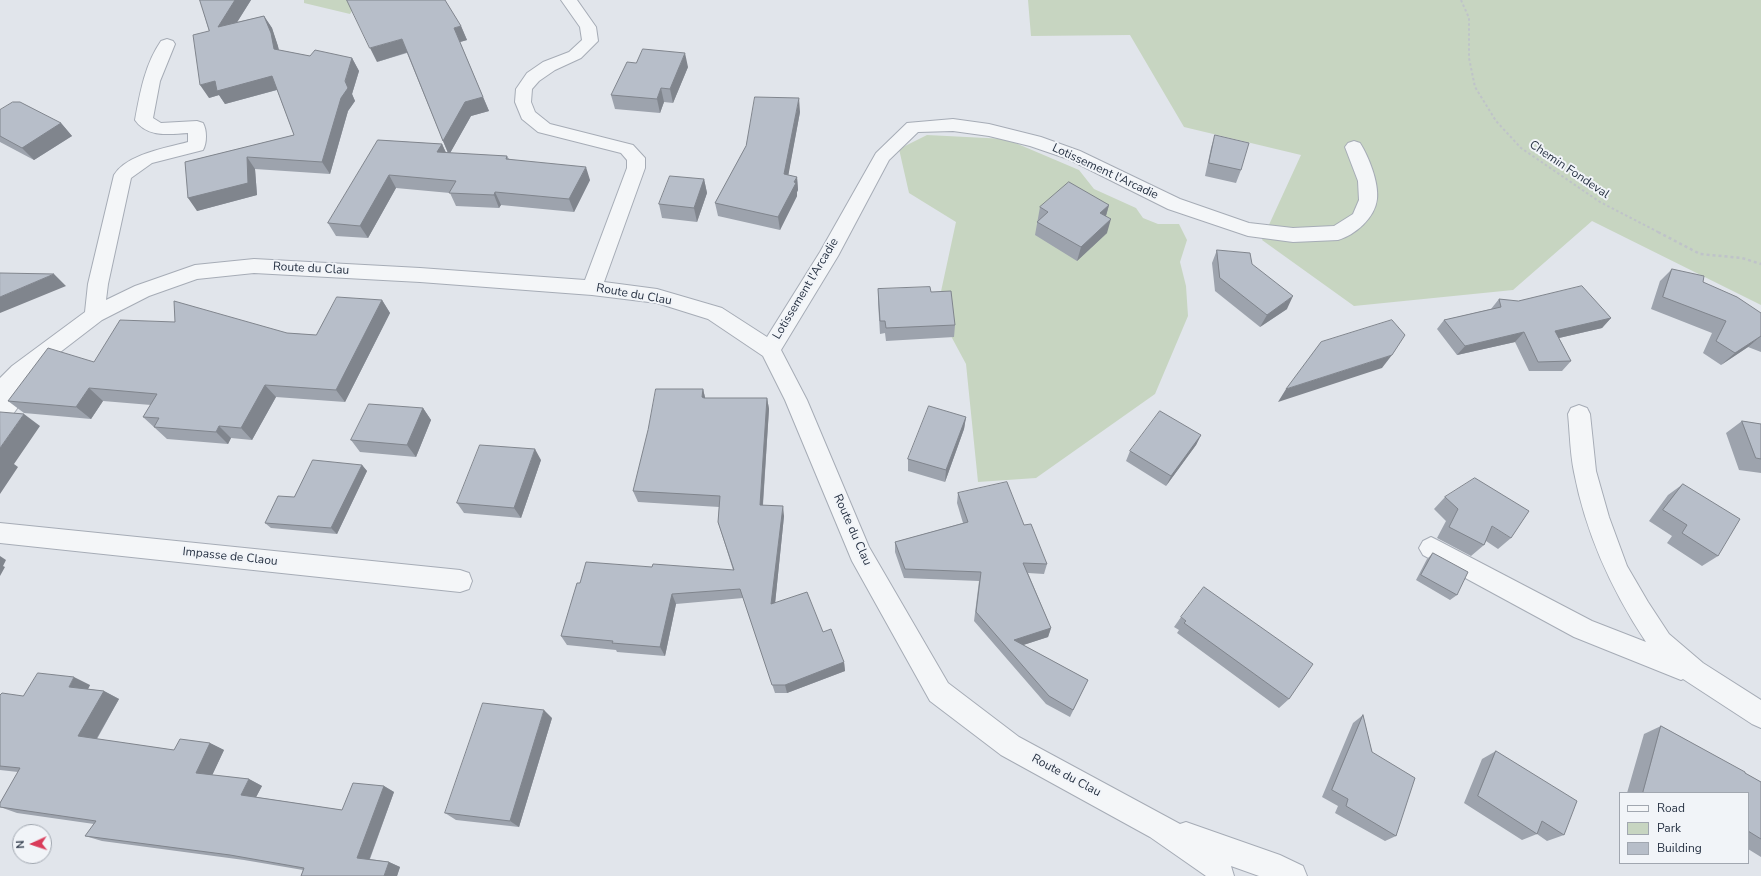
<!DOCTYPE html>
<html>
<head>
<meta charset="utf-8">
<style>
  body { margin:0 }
  #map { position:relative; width:1761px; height:876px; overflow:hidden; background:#e1e5eb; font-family:"Nunito Sans",sans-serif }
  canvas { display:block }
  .legend { position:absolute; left:1619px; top:792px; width:130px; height:72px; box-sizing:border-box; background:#f1f4f8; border:1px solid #a1a7b0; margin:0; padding:5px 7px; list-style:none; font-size:12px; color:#283344 }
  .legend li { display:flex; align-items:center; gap:8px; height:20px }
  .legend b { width:20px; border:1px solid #a1a7b0 }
  .north { position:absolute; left:12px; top:824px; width:40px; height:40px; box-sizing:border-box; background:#f1f4f8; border:1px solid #a1a7b0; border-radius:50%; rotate:267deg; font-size:11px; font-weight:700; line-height:16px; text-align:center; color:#283344 }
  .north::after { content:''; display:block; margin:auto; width:14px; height:18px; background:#d93c5a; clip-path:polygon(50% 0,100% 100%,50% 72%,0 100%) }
</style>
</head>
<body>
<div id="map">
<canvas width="1761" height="876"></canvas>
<ul class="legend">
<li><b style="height:5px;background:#f4f6f8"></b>Road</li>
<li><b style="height:11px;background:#c7d5c1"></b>Park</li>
<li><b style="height:11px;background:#b7bec9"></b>Building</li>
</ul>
<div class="north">N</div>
</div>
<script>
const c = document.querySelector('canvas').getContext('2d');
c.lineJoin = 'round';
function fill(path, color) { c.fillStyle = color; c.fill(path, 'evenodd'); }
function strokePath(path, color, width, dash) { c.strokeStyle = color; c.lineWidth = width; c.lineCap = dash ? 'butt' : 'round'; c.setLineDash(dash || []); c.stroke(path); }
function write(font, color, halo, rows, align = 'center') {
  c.font = font + ' "Nunito Sans",sans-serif'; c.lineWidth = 4; c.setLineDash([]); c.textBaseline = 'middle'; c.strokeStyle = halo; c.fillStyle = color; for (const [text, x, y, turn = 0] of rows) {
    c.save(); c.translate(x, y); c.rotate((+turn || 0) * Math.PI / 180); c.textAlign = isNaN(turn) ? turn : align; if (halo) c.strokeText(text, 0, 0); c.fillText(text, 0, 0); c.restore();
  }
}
fill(new Path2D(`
  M304,0H359L350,14L304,3Z
  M1028,0H1761V305L1592,221L1513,290L1354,306L1262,240L1301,155L1184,127L1130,35L1031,36Z
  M927,135L1006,139L1079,170L1094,189L1136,208L1143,218L1158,224H1179L1187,240L1180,262L1186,286L1188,316L1155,394L1036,478L978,482L966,364L937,310L956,222L909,193L899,149Z`), '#c7d5c1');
const street = new Path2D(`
  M561,0H577L596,27L598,41L581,58L555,70L539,81L532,89L531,102L535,112L550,124L633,145L645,158V168L604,282L657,289L722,308L767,337L820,252L876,153L907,123L953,119L989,124L1041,137L1080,151L1180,199L1249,223L1293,228L1334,226L1353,214L1359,200L1358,181L1345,147L1348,143L1354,141L1360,143C1369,157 1379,183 1377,199C1375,218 1355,235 1338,240L1293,242L1248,236L1168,209L1068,159L1030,146L989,136L953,131L918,132L889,160L838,256L781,350L807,400L869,547L948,683L1019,737L1180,824L1186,822L1280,855L1303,866L1307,876H1259L1231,866L1234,876H1206L1150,837L1001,755L930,701L852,561L785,400L763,356L708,319L657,303L592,295L420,282L254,273L197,279L149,296L102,320L33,373L38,379L34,385L8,421L0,424V378L12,366L85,312L88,284L114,175C127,154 166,148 188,142V133C170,134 147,138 135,120C140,93 145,64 161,41L167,39L173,41L175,44L160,81L153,118L161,123L197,121L203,123C207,130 207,143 203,150L152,163L131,178L108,284L106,300L135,286L195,265L254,259L420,268L585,280L627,168V160L621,153L538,132L522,119L515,102L516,89L527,73L543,62L569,52L582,40L580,27Z
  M1579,405L1587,408L1590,414L1596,471L1609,517L1627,566L1648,602L1669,634L1703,663L1761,700V728L1752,724L1683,679L1681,680L1574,637L1423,555L1419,548L1423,541L1431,537L1439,541L1592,621L1646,642C1611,589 1586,534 1574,472C1570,453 1570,433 1568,414L1571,408Z
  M0,523L460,570L469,573L472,581L469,589L460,592L0,543Z`);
strokePath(street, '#a6acb6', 2);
strokePath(new Path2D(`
  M1461,0L1469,18V58L1475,87L1496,121L1521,148L1600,202L1660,233`), '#bfc3c9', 2, [2.5, 2.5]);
strokePath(new Path2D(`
  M1658,232L1700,254L1742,258L1761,264`), '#bfc3c9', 2.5, [3, 3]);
fill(street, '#f4f6f8');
fill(new Path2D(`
  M200,0H251L237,22L264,16L272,28L279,50L310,56L352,58L359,71L352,94L355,101L348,111L330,174L255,169L257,195L197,211L185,162L294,135L277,90L225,104L219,95L209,98V31Z
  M461,26L467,40L460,42L489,111L471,116L450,153L507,156L509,159L590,180L574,212L501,205L499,208L456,206L450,193L396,188L368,238L336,236L328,223L378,140L442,144L446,153H448L443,141L407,53L377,62Z
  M636,63L688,67L673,103L664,102L660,113L615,109L611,95Z
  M0,110L61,123L72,136L34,160L0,142Z
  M800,112L788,175L797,177L798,190L797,192V196L780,230L718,216L715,203L746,146Z
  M1215,135L1241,170L1236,183L1205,176L1211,148Z
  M704,179L707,193L697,222L662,218L659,204Z
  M1109,205L1106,216L1107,233L1077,261L1035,235L1040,207Z
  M1217,250L1287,309L1260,327L1215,291L1212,263Z
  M1672,269L1703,282L1761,313V352L1748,347L1721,365L1703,353L1712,333L1651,309L1660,281Z
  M878,289L931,292L955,325L954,337L886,341L885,333L880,334L878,302Z
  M1499,299L1611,318L1602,328L1559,338L1571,361L1562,371H1529L1515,342L1457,355L1437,329L1444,320L1491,309Z
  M382,300L390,313L345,402L276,397L252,440L231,438L228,444L167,439L143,417L151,405L103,401L91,419L24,413L8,401L94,362L287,333L316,335Z
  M703,389L705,398H767L769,409L763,505L784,516L775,603L823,632L844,662L845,671L787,693H775L743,598L676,604L665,656L617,652L616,650L567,645L561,636L580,583L652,567L733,570L718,522L719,507L638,502L633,491Z
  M423,408L431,420L416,457L360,452L351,440Z
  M966,417L964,429L945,482L908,471V459Z
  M1742,421L1761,424V473L1739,470L1726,433Z
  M1201,435L1196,445L1166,486L1126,461L1130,451Z
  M541,460L521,518L464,513L457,503Z
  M362,465L367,471L337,534L271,528L265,523L294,497Z
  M1683,484L1718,556L1702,566L1667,543L1672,536L1649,521L1668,495Z
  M958,493L1024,525L1047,564L1044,574L1028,573L1051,628L1048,637L1023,645L1088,680L1070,717L1046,704L974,621L979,581L904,578L895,552V542L963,523L957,503Z
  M1445,497L1511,538L1498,549L1486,541L1484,545L1471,556L1437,538L1446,521L1434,509Z
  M1433,553L1457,595L1450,600L1416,580L1427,559Z
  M1181,617L1289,699L1279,708L1177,633L1179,630L1174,627Z
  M90,685L88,689L104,691L119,699L97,739L174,750L210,743L224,750L212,775L249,779L262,786L256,797L342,810L384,786L394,792L370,859L389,862L400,867L397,876H301L303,870L244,860L102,841L85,836L94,824L17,813L0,807V803L18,772L0,770V695L23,696Z
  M1363,715L1372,752L1396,836L1385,841L1335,813L1338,806L1322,797L1353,723Z
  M552,718L519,827L456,820L445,813Z
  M1661,726L1761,782V857L1748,849V793H1627L1644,734Z
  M1496,751L1564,835L1547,841L1537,834L1522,840L1464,803L1482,759Z`), '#9da3ad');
fill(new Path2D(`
  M235,0H251L226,40L218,27Z
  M264,16L272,28L278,46L281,61L274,49Z
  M461,26L467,40L460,42L454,28Z
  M402,39L408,52L377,62L370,48Z
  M685,53L688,67L673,103L670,89Z
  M352,58L359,71L352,94L355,101L348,111L330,174L322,162Z
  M272,76L280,89L225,104L219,95L209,98L200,85L215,81Z
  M661,88L664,102L660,113L657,99Z
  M483,97L489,111L471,116L449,155L443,141L465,102Z
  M799,98L800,112L786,188L784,174Z
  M61,123L72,136L34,160L22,148Z
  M442,144L448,157L437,152Z
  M247,157L255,169L257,195L197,211L188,198Z
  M586,167L590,180L574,212L569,199Z
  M389,175L396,188L368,238L360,226Z
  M797,177L798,190L797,192V196L780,230L778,217Z
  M704,179L707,193L697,222L694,208Z
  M495,192L501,205L499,208L494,195Z
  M1109,205L1105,219L1100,213Z
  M1111,219L1107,233L1077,261L1081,247Z
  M54,274L66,286L0,313V297Z
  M1293,296L1287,309L1260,327L1267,315Z
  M382,300L390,313L345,402L336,390Z
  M1611,318L1602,328L1546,341L1555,331Z
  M1524,332L1515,342L1457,355L1465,346Z
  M1761,336L1748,347L1721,365L1735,353Z
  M1392,355L1382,368L1278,402L1286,389Z
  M265,385L276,397L252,440L241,428Z
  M89,388L103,401L91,419L76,407Z
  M703,389L706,401L702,397Z
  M767,398L769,409L762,516L760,505Z
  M423,408L431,420L416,457L407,445Z
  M24,414L40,426L14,464L18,467L0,494V448Z
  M966,417L964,429L945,482L946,470Z
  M219,426L231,438L228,444L216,432Z
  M1201,435L1196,445L1166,486L1171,476Z
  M535,449L541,460L521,518L514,508Z
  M362,465L367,471L337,534L331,528Z
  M783,506L784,516L774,614L771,604Z
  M0,556L6,560L3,566L5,567L0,576Z
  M672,594L676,604L665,656L660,647Z
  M1051,628L1048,637L1011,649L1014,640Z
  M844,662L845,671L787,693L785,685Z
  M74,677L90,685L85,695L69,687Z
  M104,691L119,699L94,743L78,736Z
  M544,710L552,718L519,827L510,821Z
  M210,743L224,750L210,780L196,773Z
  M249,779L262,786L254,801L241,795Z
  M384,786L394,792L368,863L357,858Z
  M389,862L400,867L397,876H384Z`), '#80858d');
const building = new Path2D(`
  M200,0H235L218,27L264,16L271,33L274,49L310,56L315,50L352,58L345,81L348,88L341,98L322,162L247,157L248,183L188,198L185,162L294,135L272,76L217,91L215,81L200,85L193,35L209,31Z
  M347,0H445L461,26L454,28L483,97L465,102L443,141L402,39L370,48Z
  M643,49L685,53L670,89L661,88L657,99L611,95L627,62L636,63Z
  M755,97L799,98L784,174L797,177L794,182L796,183L778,217L715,203L746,146Z
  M13,102H20L61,123L22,148L0,136V110Z
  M1215,135L1249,143L1241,170L1209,163Z
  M378,140L442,144L437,152L507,156L506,159L586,167L569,199L495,192L494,195L449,193L456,181L389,175L360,226L328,223Z
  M670,176L704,179L694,208L659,204Z
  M1069,182L1109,205L1100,213L1111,219L1081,247L1037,222L1048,212L1040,207Z
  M1217,250L1250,253L1252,264L1293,296L1267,315L1220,278Z
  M1672,269L1704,276L1703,282L1737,297L1761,313V336L1735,353L1716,341L1726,321L1663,297Z
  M0,273L54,274L0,297Z
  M1582,286L1611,318L1555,331L1571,361L1538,362L1524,332L1465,346L1444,320L1501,307L1499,299L1518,301Z
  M930,287L931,292L951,291L955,325L886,328L885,321H880L878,289Z
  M337,297L382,300L336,390L265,385L241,428L219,426L216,432L154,427L159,418L143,417L157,394L89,388L76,407L8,401L48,348L94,362L120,320L175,322L174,301L287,333L316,335Z
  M1392,320L1405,335L1392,355L1286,389L1321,342Z
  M656,389H703L702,397L704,398H767L760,505L783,506L771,604L807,592L823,632L831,629L844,662L785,685H772L740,589L672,594L660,647L612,643L613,641L561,636L577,583H580L586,562L652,567L653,564L734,570L718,522L720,496L633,491L648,430Z
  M369,404L423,408L407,445L351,440Z
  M929,406L966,417L946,470L908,459Z
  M1160,411L1201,435L1171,476L1130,451Z
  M0,412L24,414L0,448Z
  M1742,421L1761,424V459L1756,458Z
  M480,445L535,449L514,508L457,503Z
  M313,460L362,465L331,528L265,523L278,496L294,497Z
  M1475,478L1529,511L1511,538L1492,526L1484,545L1449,527L1458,509L1445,497Z
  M1007,482L1024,525L1031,524L1047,564L1023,563L1051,628L1014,640L1088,680L1073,710L1049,696L976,612L981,572L905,569L895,542L968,522L958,493Z
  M1683,484L1740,519L1718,556L1682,533L1687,525L1663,510Z
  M1433,553L1468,572L1457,595L1421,575Z
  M1204,587L1313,664L1289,699L1184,623L1186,621L1181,617Z
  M38,673L74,677L69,687L104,691L78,736L174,750L180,739L210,743L196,773L249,779L241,795L342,810L353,783L384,786L357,858L389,862L384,876H301L304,868L230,855L85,836L96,821L0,807V803L20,768L0,766V695L2,693L23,696Z
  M483,703L544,710L510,821L445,813Z
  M1363,715L1372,752L1415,778L1396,836L1346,806L1348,799L1332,790Z
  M1661,726L1745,772V773L1761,782V839L1748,831V793H1643Z
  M1496,751L1577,801L1564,835L1542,821L1537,834L1478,796Z`);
fill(building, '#b7bec9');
strokePath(building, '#80858d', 1);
write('12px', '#283344', '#f1f4f8', [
  ["Chemin Fondeval",1569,170,34],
  ["Lotissement l'Arcadie",1105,172,25],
  ["Route du Clau",311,269,3],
  ["Lotissement l'Arcadie",806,289,-59],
  ["Route du Clau",634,295,10],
  ["Route du Clau",852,530,66],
  ["Impasse de Claou",230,557,6],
  ["Route du Clau",1066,776,28]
]);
</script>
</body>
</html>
